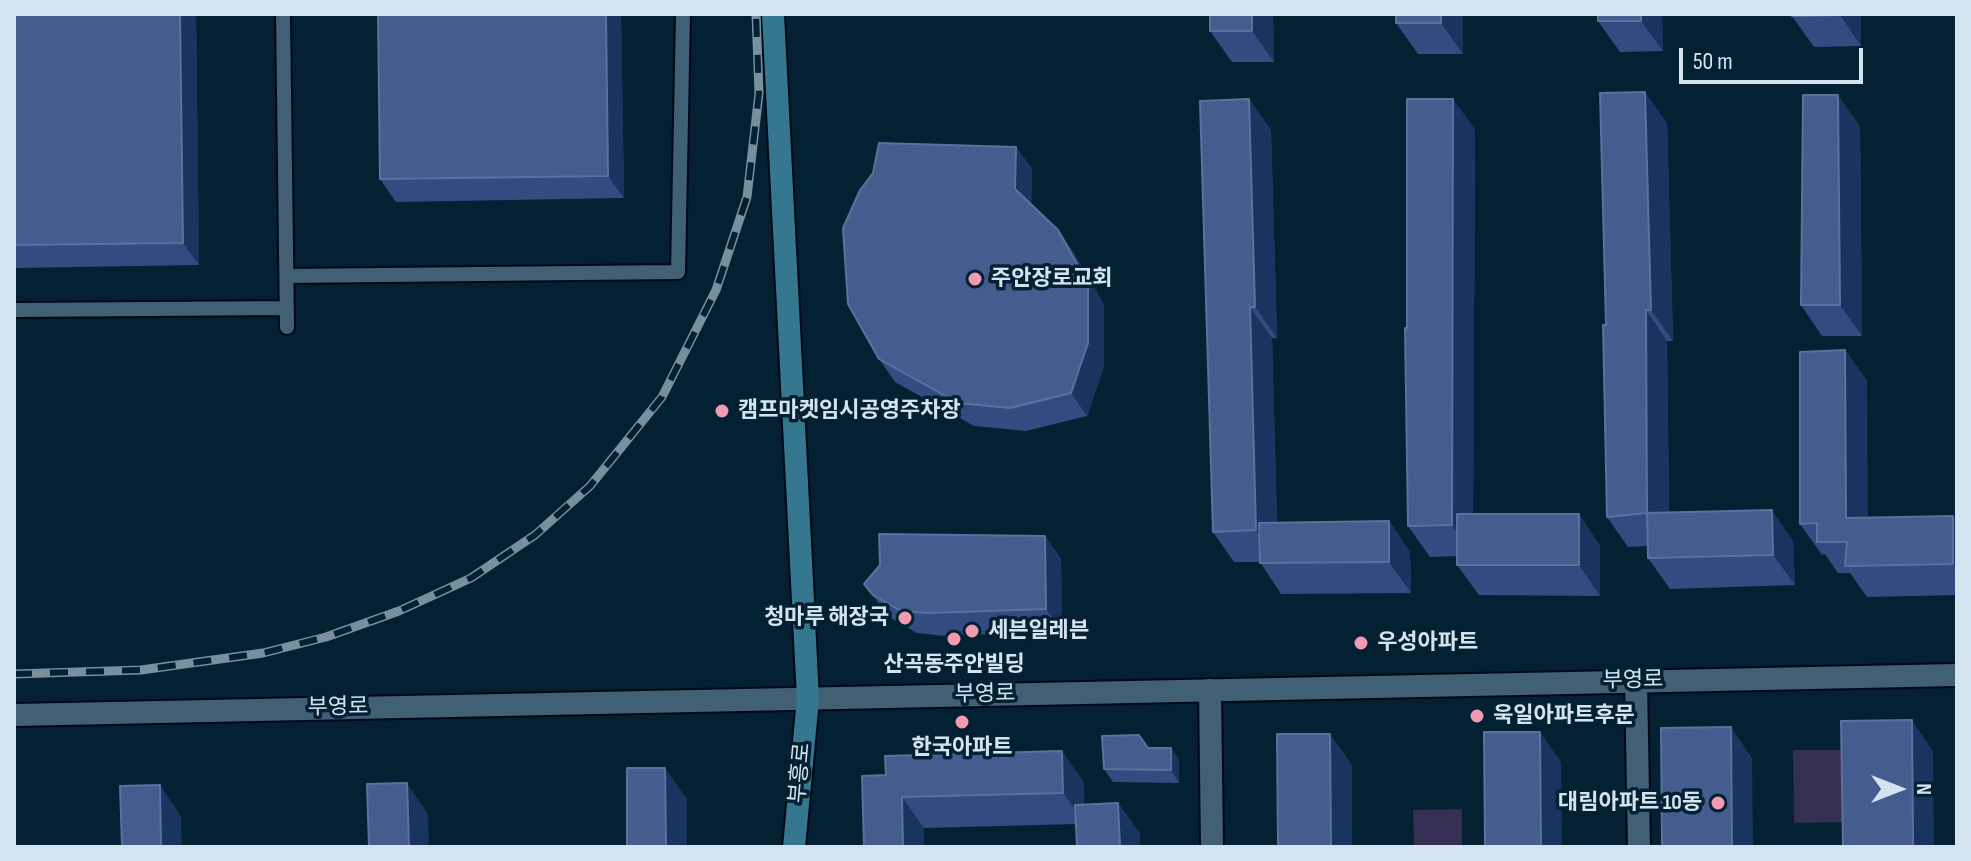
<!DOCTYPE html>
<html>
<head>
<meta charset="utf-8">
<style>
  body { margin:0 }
  #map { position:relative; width:1971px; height:861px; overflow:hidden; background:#032133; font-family:"Sofia Sans Condensed",sans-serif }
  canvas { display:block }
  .frame { position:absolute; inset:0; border:16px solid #d3e4f0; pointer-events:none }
  .north { position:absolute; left:1859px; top:749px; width:80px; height:80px; -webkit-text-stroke:6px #032133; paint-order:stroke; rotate:90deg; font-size:22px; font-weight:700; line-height:32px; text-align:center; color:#d3e4f0 }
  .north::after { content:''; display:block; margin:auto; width:28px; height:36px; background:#d3e4f0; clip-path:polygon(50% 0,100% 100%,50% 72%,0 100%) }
  .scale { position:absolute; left:1679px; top:48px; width:184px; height:36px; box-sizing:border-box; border:4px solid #d3e4f0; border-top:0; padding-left:10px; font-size:24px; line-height:28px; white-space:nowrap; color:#d3e4f0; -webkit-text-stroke:6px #032133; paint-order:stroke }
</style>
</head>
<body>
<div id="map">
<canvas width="1971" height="861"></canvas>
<div class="frame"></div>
<div class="north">N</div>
<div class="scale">50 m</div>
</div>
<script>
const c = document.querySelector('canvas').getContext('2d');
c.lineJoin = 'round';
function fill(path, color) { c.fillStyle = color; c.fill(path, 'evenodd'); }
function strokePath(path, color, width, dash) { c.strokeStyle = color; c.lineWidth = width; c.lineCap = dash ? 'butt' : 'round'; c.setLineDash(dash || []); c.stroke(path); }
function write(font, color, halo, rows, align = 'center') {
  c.font = font + ' "Sofia Sans Condensed","Noto Sans KR",sans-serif'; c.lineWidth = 7; c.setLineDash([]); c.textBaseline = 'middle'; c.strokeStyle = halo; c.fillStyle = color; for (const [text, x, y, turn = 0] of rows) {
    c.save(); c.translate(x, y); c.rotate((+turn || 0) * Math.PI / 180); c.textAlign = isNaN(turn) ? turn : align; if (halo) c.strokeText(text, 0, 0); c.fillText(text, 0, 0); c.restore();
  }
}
fill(new Path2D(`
  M1793,750H1850L1851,822L1794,823Z
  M1462,809V847H1414L1413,810Z`), '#342f53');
const service = new Path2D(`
  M283,14L287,327
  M287,276L678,272L683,14
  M14,310L287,308`);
const minor = new Path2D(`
  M1636,681L1639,847
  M1210,690L1212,847`);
const tertiary = new Path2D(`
  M14,715L1957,675`);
const secondary = new Path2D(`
  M773,14L808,699L794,847`);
strokePath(service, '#000917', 18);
strokePath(minor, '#000917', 26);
strokePath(tertiary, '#000917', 26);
strokePath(secondary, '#000917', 26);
strokePath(service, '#415f75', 14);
strokePath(minor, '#415f75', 22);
strokePath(tertiary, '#415f75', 22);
strokePath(secondary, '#34778f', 22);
const rail = new Path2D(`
  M14,674L141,670L263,653L326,637L399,611L471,578L535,535L590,486L662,397L716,290L747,197L759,93L756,14`);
strokePath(rail, '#788f9d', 9);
strokePath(rail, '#032133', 6, [18]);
fill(new Path2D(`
  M14,14H196L199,265L14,268Z
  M378,14H621L624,198L396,202L380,179Z
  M1273,14L1274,62H1232L1210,31Z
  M1463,14V54H1418L1396,23Z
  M1662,14L1663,51L1620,52L1598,21Z
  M1861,14V46L1814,47L1792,16Z
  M1249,99L1271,130L1277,338H1272L1277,522L1389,521L1410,552L1411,593L1281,594L1260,562H1234L1213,532Z
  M1667,123L1673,341H1667L1669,513L1793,541L1795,585L1670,589L1648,558V546L1628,547L1607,517L1606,325Z
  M1860,126L1862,336H1822L1801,305Z
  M1475,129L1473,514L1600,545V596L1479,595L1457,565V556L1430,557L1408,526L1407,328Z
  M1016,147L1032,169L1031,204L1058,230L1074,253L1104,305V366L1087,416L1026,431L974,426L895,382L879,359Z
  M1845,350L1867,381V518L1953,516L1957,521V595L1867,597L1850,573H1838L1825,554L1822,555L1800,524Z
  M1045,536L1061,559L1062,631L945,636L917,633L889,617L864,584Z
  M1148,748H1171L1179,760V783L1113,782L1104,769Z
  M886,775L1084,782V805L1118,803L1140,834V847H1077L1076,824L924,828V847H864Z`), '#344b82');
fill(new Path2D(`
  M180,14H196L199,265L183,243Z
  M606,14H621L624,198L608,176Z
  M1252,14H1273L1274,62L1252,31Z
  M1441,14H1463V54L1441,23Z
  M1641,14H1662L1663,51L1641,21Z
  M1840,14H1861V46L1840,15Z
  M1645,92L1667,123L1673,341L1651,310Z
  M1838,95L1860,126L1862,336L1840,305Z
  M1249,99L1271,130L1277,338L1255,307Z
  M1453,99L1475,129L1473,556L1452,525Z
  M1016,147L1032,169L1031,212L1015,189Z
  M1058,230L1074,253L1104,305V366L1087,416L1071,393Z
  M1250,307L1272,338L1278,561L1256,530Z
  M1646,310L1667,341L1669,544L1647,513Z
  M1845,350L1867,381L1868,549L1846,518Z
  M1772,510L1793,541L1795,585L1773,555Z
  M1579,514L1600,545V596L1579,565Z
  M1953,516L1957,521V570L1953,564Z
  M1389,521L1410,552L1411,593L1389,562Z
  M1045,536L1061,559L1062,631L1046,609Z
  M1912,720L1933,751L1934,847H1913Z
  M1731,727L1752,758L1753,847H1732Z
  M1540,732L1561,762L1562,847H1541Z
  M1330,734L1352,765V847H1331Z
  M1171,748L1179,760V783L1171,770Z
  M1062,751L1084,782L1085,823L1063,793Z
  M665,768L687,799V847H666Z
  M407,783L428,814L429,847H409Z
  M160,785L181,816L182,847H161Z
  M902,797L924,828V847H903Z
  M1118,803L1140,834V847H1120Z`), '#19345e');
const building = new Path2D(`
  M14,14H180L183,243L14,245Z
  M378,14H606L608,176L380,179Z
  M1210,14H1252V31H1210Z
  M1396,14H1441V23H1396Z
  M1598,14H1641V21H1598Z
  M1792,14H1840V15L1792,16Z
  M1645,92L1651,310H1646L1647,513L1607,517L1603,325H1606L1600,93Z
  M1803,95H1838L1840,305H1801Z
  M1249,99L1255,307H1250L1256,530L1213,532L1200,101Z
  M1407,99H1453L1452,525L1408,526L1405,328H1407Z
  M879,143L1016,147L1015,189L1058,230L1088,283V343L1071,393L1010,408L958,403L879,359L848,304L843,228L860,190L873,173Z
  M1845,350L1846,518L1953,516V564L1845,566L1847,542H1817V523L1800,524V352Z
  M1772,510L1773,555L1648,558L1647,513Z
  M1457,514H1579V565H1457Z
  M1389,521V562L1260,563L1259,523Z
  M879,534L1045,536L1046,609L929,613L901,611L873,595L864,584L880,565Z
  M1912,720L1913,847H1843L1841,721Z
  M1731,727L1732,847H1662L1661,728Z
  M1484,732H1540L1541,847H1485Z
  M1277,734H1330L1331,847H1278Z
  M1139,735L1148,748H1171V770L1104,769L1102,736Z
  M1062,751L1063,793L902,797L903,847H864L862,776L886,775L885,756Z
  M627,768H665L666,847H627Z
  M407,783L409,847H369L367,784Z
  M160,785L161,847H122L120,786Z
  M1118,803L1120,847H1077L1075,805Z`);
fill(building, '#455c8e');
strokePath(building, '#5b719d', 2);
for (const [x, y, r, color] of [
  [975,279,8,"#f19ab1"],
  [722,411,8,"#f19ab1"],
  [905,618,8,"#f19ab1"],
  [972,631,8,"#f19ab1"],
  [954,639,8,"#f19ab1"],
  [1361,643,8,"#f19ab1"],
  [1477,716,8,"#f19ab1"],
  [962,722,8,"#f19ab1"],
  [1718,803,8,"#f19ab1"]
]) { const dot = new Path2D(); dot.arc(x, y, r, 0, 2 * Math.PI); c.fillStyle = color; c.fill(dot); strokePath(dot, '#032133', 3); }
write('bold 22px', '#d3e4f0', '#032133', [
  ["주안장로교회",991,279],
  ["캠프마켓임시공영주차장",738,411],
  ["청마루 해장국",889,618,"right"],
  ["세븐일레븐",988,631],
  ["우성아파트",1377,643],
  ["산곡동주안빌딩",954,665,"center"],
  ["욱일아파트후문",1493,716],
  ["한국아파트",962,748,"center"],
  ["대림아파트 10동",1702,803,"right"]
], 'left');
write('22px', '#d3e4f0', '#032133', [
  ["부영로",1633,681,-1],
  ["부영로",985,695,-1],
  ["부영로",338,708,-1],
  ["부흥로",801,773,-85]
]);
</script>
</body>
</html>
